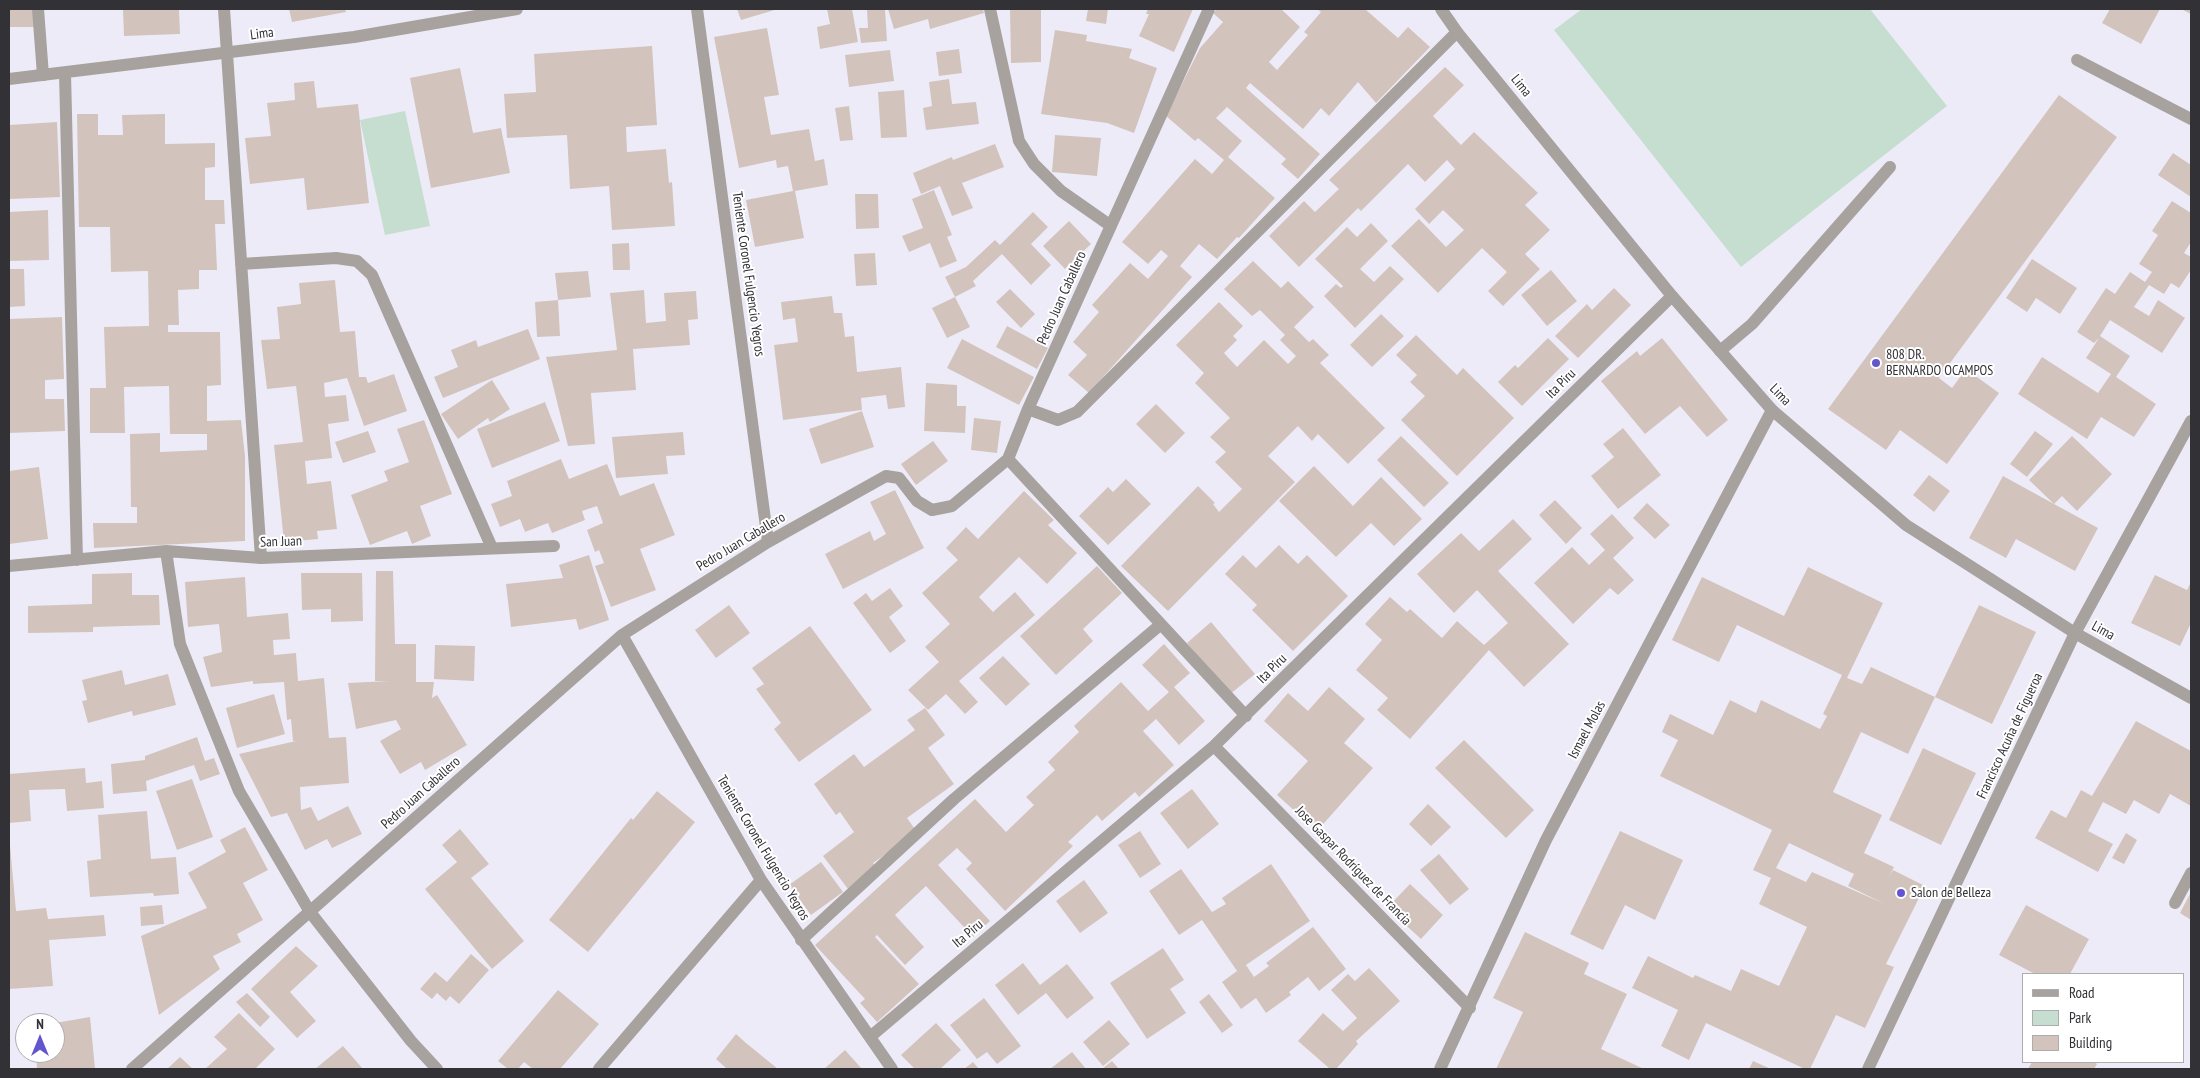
<!DOCTYPE html>
<html>
<head>
<meta charset="utf-8">
<style>
  body { margin:0 }
  #map { position:relative; width:2200px; height:1078px; overflow:hidden; background:#eeebf9; font-family:"PT Sans Narrow",sans-serif }
  canvas { display:block }
  .frame { position:absolute; inset:0; border:10px solid #323136; pointer-events:none }
  .legend { position:absolute; left:2022px; top:973px; width:162px; height:90px; box-sizing:border-box; background:#fff; border:1px solid #adadaf; margin:0; padding:6px 9px; list-style:none; font-size:15px; color:#323136 }
  .legend li { display:flex; align-items:center; gap:10px; height:25px }
  .legend b { width:25px; border:1px solid #adadaf }
  .north { position:absolute; left:15px; top:1013px; width:50px; height:50px; box-sizing:border-box; background:#fff; border:1px solid #adadaf; border-radius:50%; rotate:0deg; font-size:14px; font-weight:700; line-height:20px; text-align:center; color:#323136 }
  .north::after { content:''; display:block; margin:auto; width:18px; height:22px; background:#6255ce; clip-path:polygon(50% 0,100% 100%,50% 72%,0 100%) }
</style>
</head>
<body>
<div id="map">
<canvas width="2200" height="1078"></canvas>
<div class="frame"></div>
<ul class="legend">
<li><b style="height:6px;background:#a8a29e"></b>Road</li>
<li><b style="height:14px;background:#c5decf"></b>Park</li>
<li><b style="height:14px;background:#d2c4bc"></b>Building</li>
</ul>
<div class="north">N</div>
</div>
<script>
const c = document.querySelector('canvas').getContext('2d');
c.lineJoin = 'round';
function fill(path, color) { c.fillStyle = color; c.fill(path, 'evenodd'); }
function strokePath(path, color, width, dash) { c.strokeStyle = color; c.lineWidth = width; c.lineCap = dash ? 'butt' : 'round'; c.setLineDash(dash || []); c.stroke(path); }
function write(font, color, halo, rows, align = 'center') {
  c.font = font + ' "PT Sans Narrow",sans-serif'; c.lineWidth = 4; c.setLineDash([]); c.textBaseline = 'middle'; c.strokeStyle = halo; c.fillStyle = color; for (const [text, x, y, turn = 0] of rows) {
    c.save(); c.translate(x, y); c.rotate((+turn || 0) * Math.PI / 180); c.textAlign = isNaN(turn) ? turn : align; if (halo) c.strokeText(text, 0, 0); c.fillText(text, 0, 0); c.restore();
  }
}
fill(new Path2D(`
  M1582,9H1870L1947,106L1741,267L1554,30Z
  M405,111L430,226L385,235L360,120Z`), '#c5decf');
fill(new Path2D(`
  M9,9H33L34,27H9Z
  M123,9H179L180,34L124,36Z
  M289,9H345L346,12L292,22Z
  M737,9H778L741,20Z
  M827,9H852L858,42L820,49L817,27L830,24Z
  M867,9H885L887,41L861,43L859,28H868Z
  M888,9H983L984,13L930,29L928,19L894,29Z
  M1010,9H1041V62L1011,63Z
  M1088,9H1108L1106,24L1086,21Z
  M1148,9H1193L1174,52L1139,36L1149,14H1146Z
  M1217,9H1281L1300,27L1269,62L1277,70L1308,35L1304,32L1321,12L1317,9H1365L1398,38L1408,27L1430,47L1376,103L1358,82L1329,116L1321,108L1303,129L1250,83L1246,88L1320,154L1298,179L1281,164L1286,159L1227,107L1216,118L1242,141L1228,157L1275,198L1239,238L1237,237L1217,259L1199,244L1180,266L1192,277L1089,393L1068,375L1087,355L1073,342L1099,312L1092,305L1130,263L1148,279L1168,256L1161,250L1148,264L1122,242L1195,159L1212,174L1224,160L1198,138L1195,141L1166,116L1200,48L1223,22L1213,13Z
  M2110,9H2160L2141,44L2102,23Z
  M2181,9H2191V14Z
  M767,28L779,95L764,97L771,135L809,129L815,161L824,159L828,185L795,191L804,238L755,247L746,200L793,191L788,166L777,168L776,160L739,168L714,37Z
  M1055,30L1087,35L1086,41L1132,49L1129,58L1157,68L1134,133L1107,123L1041,114Z
  M652,46L657,125L626,127L627,152L666,149L669,183L672,182L675,226L612,230L609,186L570,189L567,135L507,138L504,94L536,92L534,54Z
  M959,49L962,73L939,76L936,52Z
  M890,50L894,81L849,87L845,55Z
  M1445,67L1464,85L1433,116L1461,145L1474,132L1538,193L1525,205L1550,230L1525,254L1540,269L1503,306L1488,291L1507,272L1482,248L1438,293L1391,246L1419,219L1446,247L1464,230L1443,210L1429,224L1415,209L1455,169L1447,160L1425,182L1408,164L1361,211L1358,208L1299,267L1269,236L1304,201L1315,212L1339,189L1329,180Z
  M460,68L473,133L501,128L510,173L431,188L410,78Z
  M949,79L952,104L976,102L979,124L926,130L923,108L932,106L929,82Z
  M314,81L317,108L358,104L369,203L307,210L304,178L250,184L245,138L271,136L267,103L295,100L294,83Z
  M904,90L907,137L881,138L878,92Z
  M2059,95L2117,137L1939,378L1952,388L1966,369L1999,393L1947,464L1900,430L1886,450L1828,409Z
  M849,106L853,140L840,141L835,108Z
  M77,114H98V135H123L122,115L165,114V144L215,143V167L205,168V200H224L225,224H215L217,270H199V289L178,290L179,325H168V332H220L221,385L207,386V421L241,420L245,456V541L94,548L93,523H137V507H131L130,434L160,433V452L207,450V434H170L169,386L124,387L125,433H90V388H106L104,327L149,326L148,271L111,272L110,227H79Z
  M57,122L60,197L9,199V125Z
  M1055,135L1101,138L1097,176L1052,172Z
  M995,144L1004,167L962,183L973,208L952,216L940,186L921,194L913,173L952,157L953,160Z
  M2173,153L2191,165V197L2158,175Z
  M934,190L952,235L947,237L957,261L940,268L930,243L909,252L902,236L923,228L912,199Z
  M855,194H878L879,228L856,229Z
  M2172,201L2191,213V242L2184,253L2191,257V270L2179,288L2171,283L2164,294L2149,285L2134,307L2149,316L2158,300L2185,318L2162,353L2110,320L2100,336L2130,356L2116,377L2156,404L2134,437L2101,417L2087,439L2018,394L2042,357L2098,393L2111,374L2086,358L2099,338L2094,343L2077,332L2106,288L2115,294L2130,272L2145,282L2152,272L2139,264L2158,235L2152,231Z
  M48,210L49,260L9,261V212Z
  M1033,212L1048,227L1031,244L1051,265L1031,285L1002,254L973,281L976,286L955,297L945,277L966,267L995,240L1000,245Z
  M1069,221L1091,244L1065,269L1043,246Z
  M1371,223L1388,241L1360,269L1374,282L1390,266L1404,279L1355,328L1324,296L1336,284L1341,288L1343,286L1315,259L1347,227L1357,237Z
  M629,243L630,270H613L612,244Z
  M875,253L877,285L856,286L854,254Z
  M2032,259L2077,288L2060,314L2036,298L2027,312L2006,298Z
  M1253,261L1281,288L1288,281L1314,307L1294,327L1309,342L1313,339L1329,355L1320,363L1385,428L1348,464L1318,434L1312,441L1298,426L1268,456L1295,482L1168,611L1121,566L1198,486L1215,503L1213,504L1219,512L1242,489L1215,462L1226,452L1210,437L1230,418L1195,383L1204,373L1176,345L1219,302L1243,326L1233,336L1237,340L1224,353L1237,367L1264,340L1288,364L1296,356L1280,340L1285,335L1260,310L1252,316L1224,289Z
  M9,269H24L25,306L9,307Z
  M1551,270L1577,301L1547,326L1521,295Z
  M588,271L591,297L558,300L555,273Z
  M335,280L340,332L355,331L359,377H366L368,383L394,374L407,411L364,426L347,378L324,383L325,397L346,395L349,421L328,424L332,458L305,461L307,484L331,481L337,529L317,531L318,539L284,542L274,445L303,442L296,386L267,389L261,340L280,339L277,307L301,304L299,283Z
  M1614,288L1631,305L1578,358L1555,336L1587,304L1592,310Z
  M1010,289L1035,314L1021,328L996,302Z
  M644,290L646,323L666,321L664,293L696,291L698,319L688,320L690,345L633,349L636,390L591,393L595,444L568,446L546,357L617,350L610,293Z
  M832,296L834,313H842L845,337L854,336L857,372L901,367L905,407L888,409L886,395L861,398L862,410L783,420L774,345L798,342L795,318L783,320L781,302Z
  M955,297L970,327L947,338L932,308Z
  M558,300L560,336L537,337L535,302Z
  M1381,314L1404,336L1372,367L1350,345Z
  M62,317L64,379L45,380V399H64L65,431L9,433V319Z
  M1007,326L1048,348L1037,369L996,347Z
  M528,329L540,359L443,398L434,377L458,367L451,350L476,340L478,347Z
  M1416,335L1457,375L1463,368L1514,418L1457,476L1401,420L1425,396L1410,382L1417,375L1396,355Z
  M1548,338L1569,359L1522,406L1498,382L1515,365L1518,368Z
  M1662,338L1728,420L1707,437L1680,406L1645,434L1601,381L1637,351L1640,356Z
  M962,339L1034,377L1019,405L947,368Z
  M492,380L510,409L490,422L488,418L458,439L441,414Z
  M926,383L957,385V406H966L965,433L924,431Z
  M545,402L560,441L492,468L477,429Z
  M1156,404L1185,433L1165,453L1136,424Z
  M862,411L874,447L821,464L809,429Z
  M974,418L1001,421L997,453L971,450Z
  M424,420L452,494L420,506L431,536L412,544L407,531L370,545L351,495L388,481L384,471L409,462L397,429Z
  M1623,428L1661,475L1618,509L1591,476L1614,457L1603,444Z
  M368,431L376,452L343,463L335,442Z
  M2035,431L2053,444L2027,477L2010,464Z
  M683,432L685,455L666,456L668,474L616,478L612,437Z
  M1401,436L1449,483L1424,507L1377,460Z
  M2072,436L2112,474L2077,511L2062,496L2054,504L2098,528L2075,571L2016,539L2006,558L1969,538L2003,476L2054,504L2029,480Z
  M933,441L948,461L916,485L901,464Z
  M561,459L569,479L607,464L620,496L654,483L675,535L640,549L656,590L611,607L595,566L604,563L599,550L595,552L587,530L603,523L597,506L582,511L585,520L552,533L548,523L525,532L520,519L500,527L491,504L512,496L507,481Z
  M1314,466L1353,506L1381,477L1422,519L1394,546L1371,523L1336,557L1279,501Z
  M39,467L48,539L9,544V471Z
  M1929,475L1950,491L1934,512L1913,495Z
  M1126,479L1151,504L1108,545L1079,516L1108,487L1113,492Z
  M895,490L924,548L843,589L825,554L870,531L874,541L886,534L870,502Z
  M1024,491L1054,520L1048,525L1077,553L1047,584L1019,557L979,597L993,612L1015,592L1035,615L959,681L978,702L965,714L946,694L928,710L908,690L939,662L925,647L950,624L922,593L958,560L946,548L966,527L978,539Z
  M1555,500L1582,528L1566,544L1539,515Z
  M1647,503L1670,525L1655,539L1633,518Z
  M1612,514L1634,538L1613,558L1634,580L1618,595L1610,588L1573,624L1534,583L1572,547L1589,565L1605,550L1590,534Z
  M1513,519L1532,539L1498,571L1569,644L1524,687L1489,650L1410,739L1377,710L1388,698L1356,670L1382,640L1365,624L1390,597L1407,612L1410,609L1442,638L1457,621L1484,645L1508,623L1477,590L1454,613L1417,574L1461,533L1479,551Z
  M1279,545L1298,564L1307,555L1348,596L1293,651L1252,610L1257,605L1225,574L1243,555L1256,568Z
  M589,555L609,620L579,630L576,619L511,627L506,584L563,578L559,565Z
  M1097,566L1122,593L1083,629L1093,641L1056,675L1020,636Z
  M1808,567L1883,603L1847,678L1862,684L1871,667L1935,697L1979,605L2036,632L1992,724L1935,697L1908,754L1861,732L1833,792L1882,815L1864,853L1894,867L1888,878L1893,870L1925,886L1886,964L1894,967L1865,1028L1836,1015L1810,1069H1805L1706,1023L1689,1060L1661,1046L1678,1010L1632,988L1648,956L1693,978L1695,975L1731,991L1741,969L1779,986L1807,927L1759,904L1771,878L1753,870L1772,830L1660,776L1678,740L1662,732L1670,714L1713,735L1730,700L1756,713L1761,700L1820,729L1827,716L1823,714L1842,675L1737,625L1719,662L1672,640L1702,577L1784,616ZM1789,843L1854,874L1848,886L1885,904L1812,872L1806,882L1776,868Z
  M376,571H393L395,644H416V682H434L432,698L437,695L467,745L425,770L421,762L400,774L380,741L401,729L396,720L356,729L348,683L389,681H375Z
  M132,573V595H159L160,625L93,627V632L28,633V606L92,604V574Z
  M301,573H362L363,621L331,622V609L302,610Z
  M2155,575L2187,590L2191,582V623L2180,646L2131,623Z
  M245,577L247,617L288,613L290,639L273,640L274,655L296,653L298,681L324,678L329,738L346,737L349,783L300,787L301,810L311,807L318,821L348,806L362,834L332,848L327,839L305,850L287,813L271,817L239,754L296,741H293L291,719L287,720L284,682L253,684V681L211,687L203,657L222,652L219,624L188,627L185,582Z
  M890,588L903,606L889,617L906,641L890,653L853,603L866,593L872,601Z
  M729,605L750,633L716,658L695,630Z
  M1211,622L1255,674L1229,695L1187,643Z
  M810,626L872,710L799,762L774,729L781,723L756,689L764,684L752,668Z
  M1164,644L1190,673L1174,687L1205,721L1179,745L1156,719L1143,731L1174,765L1139,797L1135,792L1102,821L1097,815L1068,842L1073,846L1005,911L966,869L972,863L957,848L938,865L990,921L973,937L926,886L895,915L924,947L905,965L877,935L875,937L919,984L877,1022L860,1003L865,999L815,945L975,799L1006,832L1034,805L1026,797L1055,770L1048,762L1079,732L1074,726L1121,682L1148,711L1169,692L1142,665Z
  M435,645L475,646L474,681L434,679Z
  M1003,656L1030,684L1006,706L979,678Z
  M122,670L125,685L168,674L176,705L133,716L132,711L88,723L82,701L87,700L82,680Z
  M1329,687L1365,719L1344,743L1373,768L1317,831L1277,795L1308,761L1264,721L1288,693L1308,711Z
  M274,694L285,734L237,748L226,708Z
  M925,708L945,735L928,748L954,784L907,818L917,832L873,863L877,868L848,889L823,856L854,832L840,812L836,815L814,784L854,754L864,767L915,730L907,720Z
  M2136,721L2191,751V806L2170,794L2159,814L2134,800L2126,814L2103,802L2088,831L2113,844L2098,872L2035,838L2051,810L2066,818L2081,790L2092,796Z
  M197,737L205,761L214,758L220,774L200,781L194,765L146,781L147,791L113,794L111,764L145,760V756Z
  M1464,740L1534,810L1506,838L1435,768Z
  M1923,748L1976,773L1941,845L1889,820Z
  M85,768L86,783L102,781L104,808L67,811L65,789L29,790L31,821L9,823V774Z
  M192,779L213,837L177,850L156,791Z
  M1192,789L1219,824L1188,849L1160,813Z
  M657,791L695,822L588,952L549,920L631,818L633,820Z
  M1428,804L1451,827L1431,846L1409,824Z
  M147,811L151,859L176,857L179,894L154,896L153,893L90,897L87,861L101,859L98,815Z
  M245,827L268,870L243,883L263,920L237,934L241,942L213,956L220,969L159,1015L141,936L207,908L188,873L226,852L220,840Z
  M460,829L489,864L471,878L524,941L492,969L425,889L457,862L442,845Z
  M1140,831L1161,864L1140,878L1118,845Z
  M1620,831L1683,860L1655,920L1625,905L1603,950L1570,934Z
  M2126,833L2137,840L2124,864L2112,858Z
  M9,834L16,911L46,908L48,919L104,915L106,936L49,940L53,986L9,989Z
  M1439,854L1469,889L1450,905L1420,870Z
  M821,862L843,892L811,915L789,885Z
  M1271,864L1310,921L1246,965L1254,977L1269,966L1266,963L1313,927L1346,969L1319,991L1308,977L1289,992L1291,995L1266,1013L1256,998L1241,1009L1222,982L1237,971L1202,920L1179,935L1149,891L1181,869L1212,912L1226,904L1222,898Z
  M1084,880L1108,913L1080,933L1056,901Z
  M1410,884L1443,915L1421,939L1387,908Z
  M2191,892V920L2180,913Z
  M162,905L164,924L141,926L140,907Z
  M2026,905L2089,939L2070,974H2035L1999,955Z
  M1525,932L1589,963L1584,974L1627,994L1601,1049L1644,1069H1496L1523,1012L1493,998Z
  M296,946L318,966L290,992L316,1021L297,1038L251,989Z
  M1163,948L1184,980L1170,989L1186,1013L1147,1039L1110,983Z
  M471,954L489,970L459,1004L450,996L446,1001L437,993L432,999L420,989L435,972L447,982Z
  M1023,963L1040,985L1067,964L1094,998L1067,1019L1046,993L1018,1015L995,985Z
  M1369,968L1400,1001L1356,1041L1358,1044L1336,1069H1330L1298,1041L1323,1013L1343,1031L1357,1018L1331,990L1348,974L1355,981Z
  M558,990L599,1024L560,1069H533L524,1062L518,1069H508L498,1061Z
  M247,993L270,1017L260,1027L236,1002Z
  M1209,994L1233,1025L1222,1033L1199,1002Z
  M984,998L1021,1046L997,1064L987,1052L977,1059L950,1025Z
  M239,1013L275,1049L255,1069H205L227,1049L214,1037Z
  M90,1017L95,1069H37L36,1053H55V1023Z
  M1109,1020L1130,1044L1103,1066L1083,1042Z
  M936,1023L961,1050L940,1069H915L901,1055Z
  M736,1034L746,1043L778,1069H724L726,1068L716,1059Z
  M343,1046L363,1069H315Z
  M845,1050L862,1069H824Z
  M1072,1052L1086,1069H1050Z
  M180,1057L193,1069H167Z
  M1112,1061L1119,1069H1102Z
  M1753,1061L1771,1069H1749Z
  M973,1062L979,1069H964Z
  M2032,1062H2094L2097,1064L2094,1069H2028Z`), '#d2c4bc');
strokePath(new Path2D(`
  M38,9L43,75
  M1720,351L1752,324L1890,167
  M2175,903L2191,873`), '#a8a29e', 12);
strokePath(new Path2D(`
  M224,9L261,558
  M697,9L768,542
  M990,9L1019,141L1034,164L1061,191L1111,226
  M2077,60L2191,119
  M65,73L77,560
  M9,79L354,37L517,9
  M241,264L336,258L357,261L372,275L492,548
  M1028,409L1058,420L1077,412L1457,32
  M1008,459L1246,716
  M166,551L180,644L239,791L310,912L411,1041L437,1069
  M9,566L166,551L261,558L554,546
  M2075,633L2191,698
  M622,635L761,880L892,1069
  M1214,746L1470,1008
  M801,940L954,799L1160,625
  M870,1037L1214,746L1672,296
  M132,1069L622,635L768,542L886,476L899,478L917,501L932,510L952,506L1008,459L1028,409L1209,9
  M599,1069L761,880
  M1440,1069L1546,840L1772,410`), '#a8a29e', 12);
strokePath(new Path2D(`
  M1441,9L1457,32L1672,296L1772,410L1906,525L2075,633
  M1868,1069L2075,633L2191,421`), '#a8a29e', 12);
for (const [x, y, r, color] of [
  [1876,363,5,"#6255ce"],
  [1901,893,5,"#6255ce"]
]) { const dot = new Path2D(); dot.arc(x, y, r, 0, 2 * Math.PI); c.fillStyle = color; c.fill(dot); strokePath(dot, '#fff', 2); }
write('14px', '#323136', '#fff', [
  ["Lima",262,34,-7],
  ["Lima",1521,86,51],
  ["Teniente Coronel Fulgencio Yegros",748,274,82],
  ["Pedro Juan Caballero",1062,298,-66],
  ["Ita Piru",1561,384,-45],
  ["Lima",1780,395,46],
  ["San Juan",281,542,-2],
  ["Pedro Juan Caballero",741,542,-31],
  ["Lima",2103,631,29],
  ["Ita Piru",1272,669,-45],
  ["Ismael Molas",1587,730,-62],
  ["Francisco Acuña de Figueroa",2010,736,-65],
  ["Pedro Juan Caballero",421,793,-42],
  ["Teniente Coronel Fulgencio Yegros",763,848,59],
  ["Jose Gaspar Rodríguez de Francia",1353,866,46],
  ["Ita Piru",968,934,-40]
]);
write('14px', '#323136', '#fff', [
  ["808 DR.",1886,355],
  ["BERNARDO OCAMPOS",1886,371],
  ["Salon de Belleza",1911,893]
], 'left');
</script>
</body>
</html>
